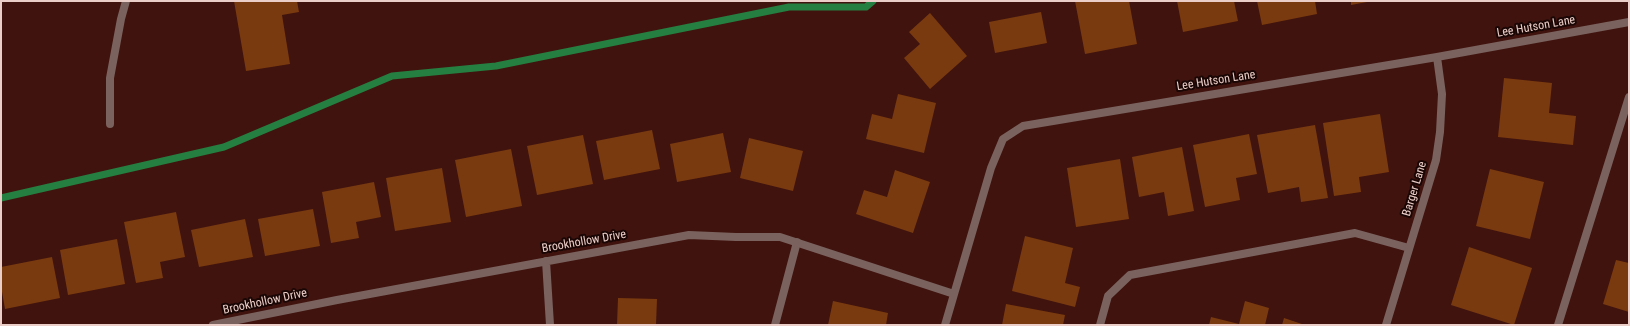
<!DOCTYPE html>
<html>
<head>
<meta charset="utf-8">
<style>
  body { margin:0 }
  #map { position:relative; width:1630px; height:326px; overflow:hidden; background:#40130e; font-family:"Roboto Condensed",sans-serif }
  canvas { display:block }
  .frame { position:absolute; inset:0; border:2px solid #eccec8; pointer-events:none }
</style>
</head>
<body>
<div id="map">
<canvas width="1630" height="326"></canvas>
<div class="frame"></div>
</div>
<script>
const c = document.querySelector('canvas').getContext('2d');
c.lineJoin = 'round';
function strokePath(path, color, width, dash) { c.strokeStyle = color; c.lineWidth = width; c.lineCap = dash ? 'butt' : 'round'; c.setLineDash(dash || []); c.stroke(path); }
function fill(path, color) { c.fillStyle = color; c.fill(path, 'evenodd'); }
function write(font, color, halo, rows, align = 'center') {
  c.font = font + ' "Roboto Condensed",sans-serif'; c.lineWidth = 4; c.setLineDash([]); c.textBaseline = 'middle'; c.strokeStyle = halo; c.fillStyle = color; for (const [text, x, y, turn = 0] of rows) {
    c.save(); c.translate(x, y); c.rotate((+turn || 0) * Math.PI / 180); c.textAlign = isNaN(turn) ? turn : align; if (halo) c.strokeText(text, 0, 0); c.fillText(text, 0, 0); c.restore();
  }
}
strokePath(new Path2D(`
  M1,198L224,147L392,76L496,66L789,7H866L873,1`), '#257f40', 7);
fill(new Path2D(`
  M234,1H297L299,12L282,15L290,64L246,71Z
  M1075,1H1129L1137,44L1085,54Z
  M1177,1H1234L1238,21L1183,32Z
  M1257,1H1315L1317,14L1262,25Z
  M1351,1H1367V2L1351,5Z
  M1041,12L1047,43L995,53L989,22Z
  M930,13L967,56L930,89L904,58L920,44L909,32Z
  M1504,78L1552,83L1549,113L1576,116L1573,145L1498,137Z
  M898,94L936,103L924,153L866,139L872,114L892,119Z
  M1380,114L1389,172L1359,177L1361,192L1334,196L1323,123Z
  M1315,125L1328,198L1301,202L1299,187L1268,193L1257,135Z
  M652,130L660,169L604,180L596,141Z
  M723,133L731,172L677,182L670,144Z
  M1249,134L1257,174L1236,178L1240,200L1205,207L1193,145Z
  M583,135L593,184L537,195L527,146Z
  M749,138L803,151L793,191L740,178Z
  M1182,147L1194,211L1168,216L1164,192L1139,197L1132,157Z
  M511,149L522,206L466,217L455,160Z
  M1120,159L1129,219L1076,227L1067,168Z
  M442,168L451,222L395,231L386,178Z
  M1490,169L1544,182L1530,239L1476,226Z
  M895,170L930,182L913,233L856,214L864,190L887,197Z
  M374,182L381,217L356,222L359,238L331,243L322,192Z
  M313,209L320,246L265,256L258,219Z
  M176,212L185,257L160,262L163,278L136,283L124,222Z
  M245,219L253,257L199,267L191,230Z
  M1025,236L1073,248L1065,283L1080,287L1075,307L1012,291Z
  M117,239L125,284L68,295L60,250Z
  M1469,247L1532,268L1514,325L1451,305Z
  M52,257L60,298L5,309L1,286V267Z
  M1616,260L1629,263V312L1603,304Z
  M618,298L657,299L656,325H617Z
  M833,301L888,313L886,325H828Z
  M1245,301L1269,308L1265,325H1209L1211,317L1239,324Z
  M1006,304L1065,315L1063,325H1002Z
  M1284,318L1305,325H1282Z`), '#793a0f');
strokePath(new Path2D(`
  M775,325L797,242
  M1100,325L1108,296L1130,275L1355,233L1409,248
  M1558,325L1629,97`), '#7a625e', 8);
strokePath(new Path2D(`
  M110,124V78L121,19L126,1
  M546,261L550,325
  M213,325L337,300L689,235L736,237H780L954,294
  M945,325L991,168L1003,139L1023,126L1437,57L1629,22
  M1386,325L1436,160L1440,132L1442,94L1437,57`), '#7a625e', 8);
write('12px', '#eccec8', '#1a0705', [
  ["Lee Hutson Lane",1536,27,-10],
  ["Lee Hutson Lane",1216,81,-9],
  ["Barger Lane",1415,189,-73],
  ["Brookhollow Drive",584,242,-10],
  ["Brookhollow Drive",265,302,-12]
]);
</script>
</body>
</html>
